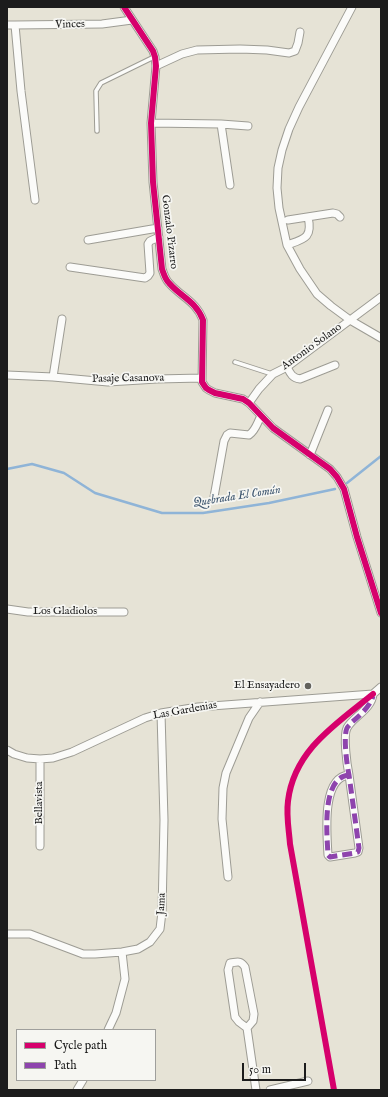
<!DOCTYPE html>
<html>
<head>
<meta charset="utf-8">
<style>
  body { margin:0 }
  #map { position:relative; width:388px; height:1097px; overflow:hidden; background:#e6e3d6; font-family:"IM FELL English",serif }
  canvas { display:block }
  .frame { position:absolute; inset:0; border:8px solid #1c1c1c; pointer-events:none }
  .legend { position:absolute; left:16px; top:1029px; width:140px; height:52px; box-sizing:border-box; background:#f6f6f2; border:1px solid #9f9f9c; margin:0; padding:5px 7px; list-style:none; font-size:12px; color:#1c1c1c }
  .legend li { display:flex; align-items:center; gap:8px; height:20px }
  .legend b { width:20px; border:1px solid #9f9f9c }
  .scale { position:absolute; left:242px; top:1063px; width:64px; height:18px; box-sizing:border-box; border:2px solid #1c1c1c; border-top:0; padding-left:5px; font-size:12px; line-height:14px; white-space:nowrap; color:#1c1c1c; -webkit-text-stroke:3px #f6f6f2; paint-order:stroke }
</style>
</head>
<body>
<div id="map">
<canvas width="388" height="1097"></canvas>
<div class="frame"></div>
<ul class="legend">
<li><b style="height:5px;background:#d6006c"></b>Cycle path</li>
<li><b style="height:5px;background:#8e44ad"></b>Path</li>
</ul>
<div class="scale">50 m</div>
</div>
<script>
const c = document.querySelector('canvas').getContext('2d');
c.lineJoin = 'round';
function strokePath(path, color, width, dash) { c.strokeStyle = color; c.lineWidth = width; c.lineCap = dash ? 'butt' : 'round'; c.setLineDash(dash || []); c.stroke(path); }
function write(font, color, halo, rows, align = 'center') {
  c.font = font + ' "IM FELL English",serif'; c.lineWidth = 3.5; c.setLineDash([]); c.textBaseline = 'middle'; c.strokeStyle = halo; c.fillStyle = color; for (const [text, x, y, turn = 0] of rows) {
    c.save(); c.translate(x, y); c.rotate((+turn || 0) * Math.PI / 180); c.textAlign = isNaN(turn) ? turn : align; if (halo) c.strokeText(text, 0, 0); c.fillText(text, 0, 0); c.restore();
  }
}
strokePath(new Path2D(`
  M7,469L32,464L64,473L95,493L162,513H203L269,503L335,489
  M347,483L381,456`), '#8fb4d7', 2.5);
const service = new Path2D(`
  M97,131L96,91L101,83L154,57
  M235,362L272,374`);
const minor = new Path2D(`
  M124,7L153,51L155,57L156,66L151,123L153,182L162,269C164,274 165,279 169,283C181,297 196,301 203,320L202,382L206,388L209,390L215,393L243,399L249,403L273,428L330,469L337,477L344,489L357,537L381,613
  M352,7L299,107L289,129L282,150L278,168L277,188L279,208L287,245L300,269L317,294L331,306L350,320L381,338
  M7,25H15L102,24L132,20
  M15,25L21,91L35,200
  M156,66L182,54L197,50L240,49L267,50L289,53L295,51L298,43L300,32
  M151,123L221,124L230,185
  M221,124L248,126
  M288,220L333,213L337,214L340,217
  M88,240L158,228
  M287,245C304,239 313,238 308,217
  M70,267L145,278L148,276L150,273L148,244L150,241L159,237
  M287,367C290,373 292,378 300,379L335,365
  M7,375L53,377L108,382L157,379L202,378
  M53,377L62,319
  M249,403L259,389L273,374L287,367L381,297
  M310,455L328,410
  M214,497L224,441L227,435L230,433L249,435C256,430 257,423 261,416
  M7,609L28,612H124
  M7,750L14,754L27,758L40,759L53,758L72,752L145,718L161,713L198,707L373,694
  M40,759V846
  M349,775C321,777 327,835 328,855L330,857L355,853L358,852L359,848L349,775C347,765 343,736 347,728C353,717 372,709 373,694L381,687
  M228,877L222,819L223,788L226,773L249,718L260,702
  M7,934H30L83,954H95L122,952L138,949L150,942L160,929L162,912L164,820L161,713
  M247,1028L253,1021L254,1014L245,967C240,960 238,962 230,963L228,970L235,1017L239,1022L247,1028L256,1090
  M108,1030L116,1013L125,979L122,952
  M77,1090L83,1080
  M270,1090L308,1081`);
strokePath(service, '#9d9c94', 5.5);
strokePath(minor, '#9d9c94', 9);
strokePath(service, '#fbfbf9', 3.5);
strokePath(minor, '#fbfbf9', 7);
strokePath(new Path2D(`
  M349,775C321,777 327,835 328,855L330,857L355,853L358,852L359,848L349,775C347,766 343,736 347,728C348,726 350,725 351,723C359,716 370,707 373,696`), '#8e44ad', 5, [10, 5]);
strokePath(new Path2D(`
  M124,7L153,51L155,57L156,66L151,123L153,182L162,269C164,274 165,279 169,283C181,297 196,301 203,320L202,382L206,388L209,390L215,393L243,399L249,403L273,428L330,469L337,477L344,489L357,537L381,613
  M334,1090L290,844C289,830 286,816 288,801C294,750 336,724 373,694`), '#d6006c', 6);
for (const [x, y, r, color] of [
  [308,686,4,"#63625d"]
]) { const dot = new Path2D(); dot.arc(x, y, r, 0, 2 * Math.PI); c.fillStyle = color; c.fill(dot); strokePath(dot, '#f6f6f2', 1.5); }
write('11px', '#1c1c1c', '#f6f6f2', [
  ["Vinces",70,25,-1],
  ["Gonzalo Pizarro",169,232,83],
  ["Antonio Solano",312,347,-36],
  ["Pasaje Casanova",128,379,-1],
  ["Los Gladiolos",65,612],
  ["Las Gardenias",185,711,-10],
  ["Bellavista",40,803,-90],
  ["Jama",162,904,-87]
]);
write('11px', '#1c1c1c', '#f6f6f2', [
  ["El Ensayadero",300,686]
], 'right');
write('italic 12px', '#3f5770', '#f6f6f2', [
  ["Quebrada El Común",237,497,-9]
]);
</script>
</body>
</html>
